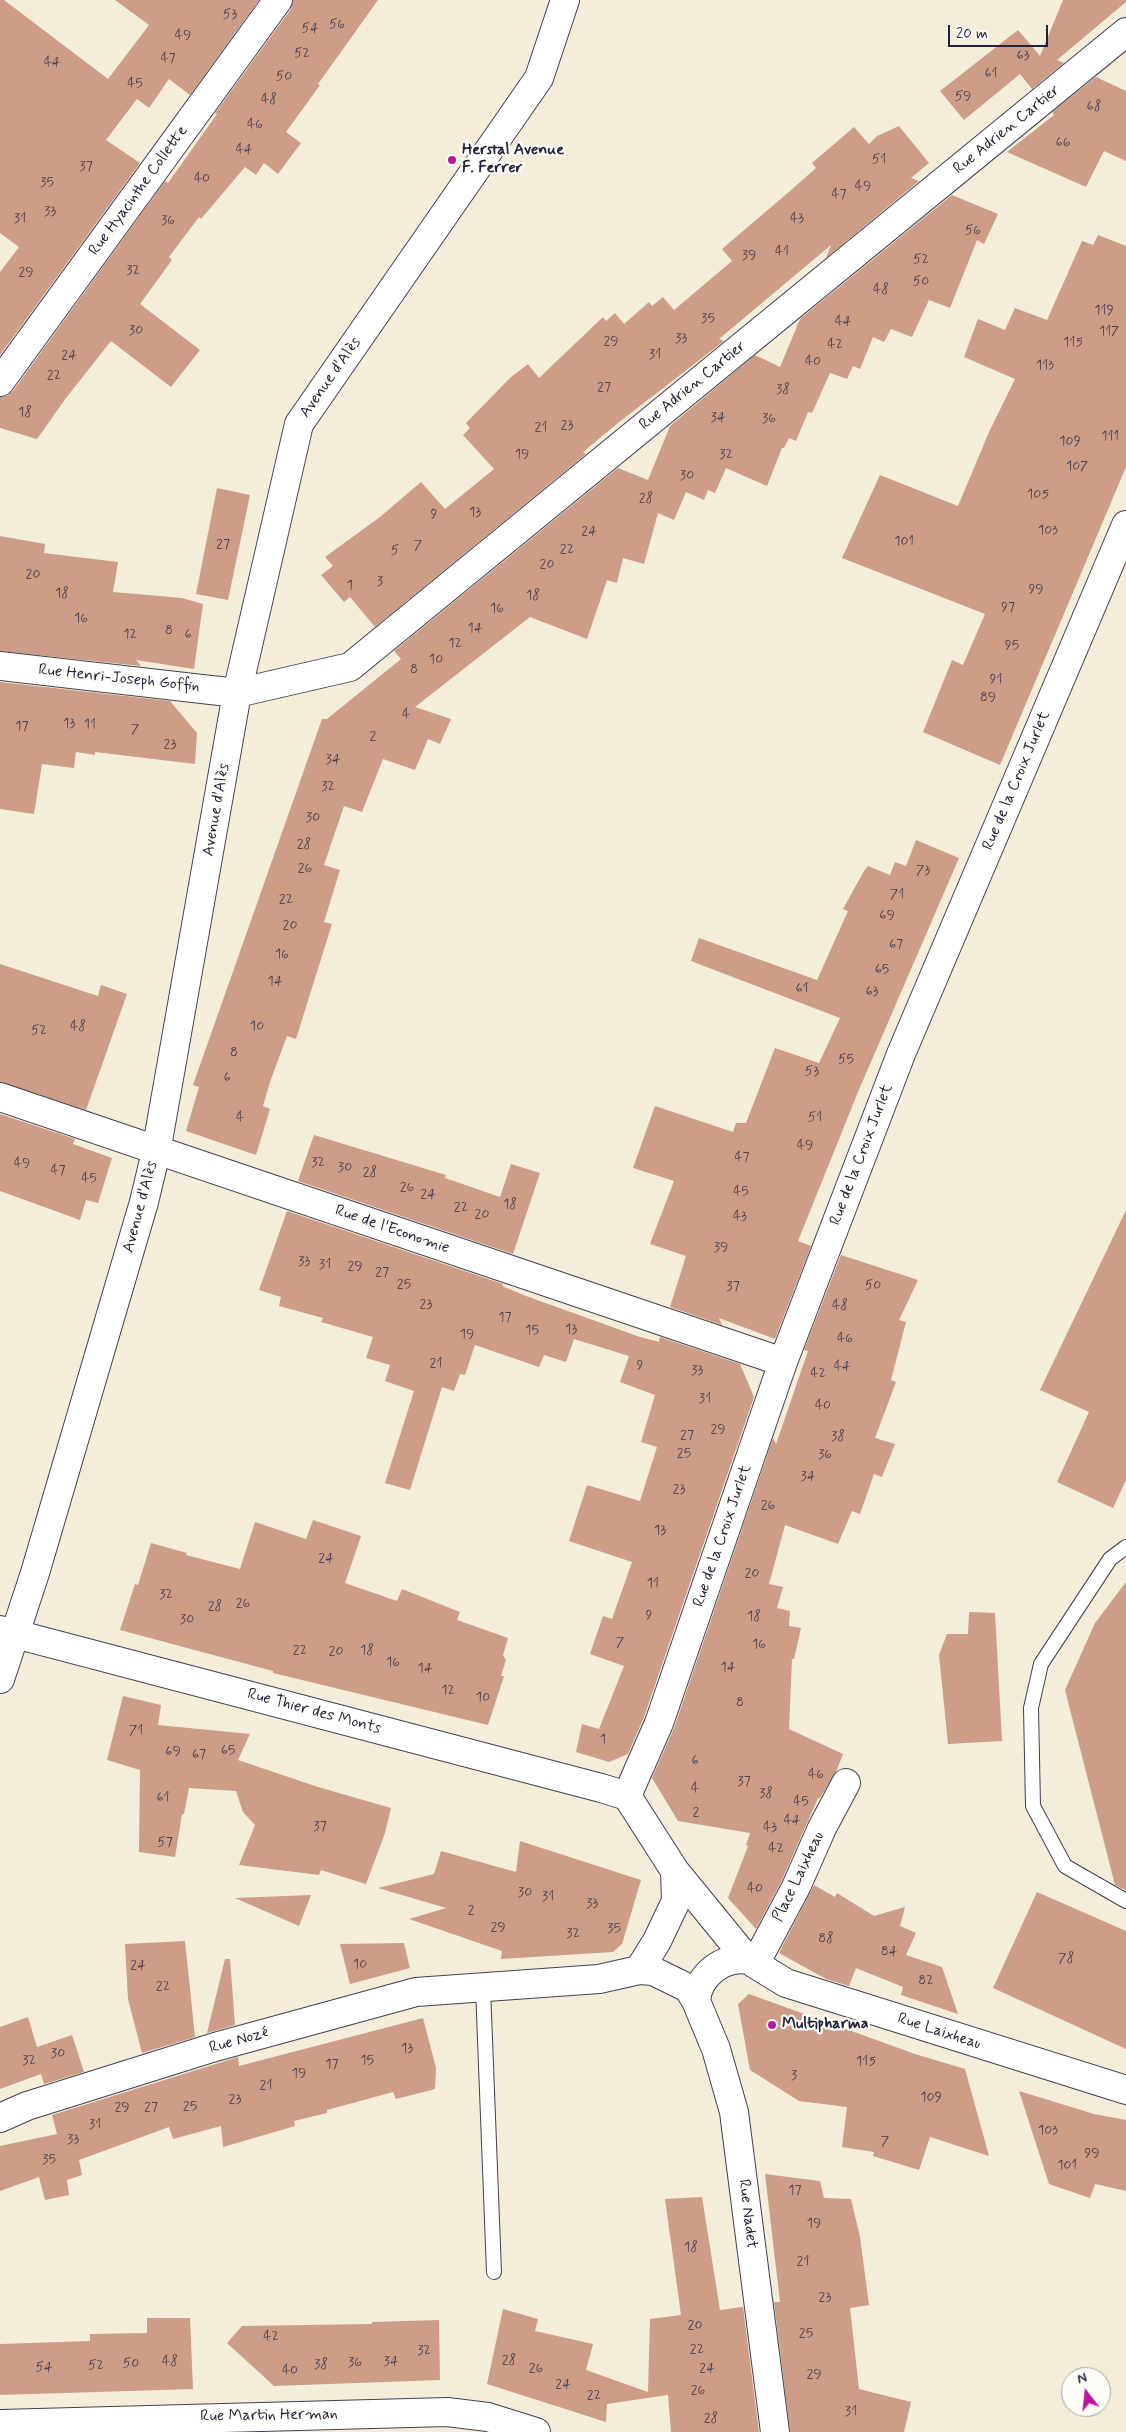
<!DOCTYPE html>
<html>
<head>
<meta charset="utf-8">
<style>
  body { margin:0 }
  #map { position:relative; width:1126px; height:2432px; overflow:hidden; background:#f4edd9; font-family:Mynerve,sans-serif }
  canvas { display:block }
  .north { position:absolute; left:1061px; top:2367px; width:50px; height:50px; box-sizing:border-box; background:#fdfcf7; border:1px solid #a5a5ac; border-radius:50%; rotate:344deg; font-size:14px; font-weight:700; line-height:20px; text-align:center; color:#22223b }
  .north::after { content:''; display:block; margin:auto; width:18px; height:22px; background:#b5179e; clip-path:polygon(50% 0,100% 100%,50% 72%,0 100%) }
  .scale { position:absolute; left:948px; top:25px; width:100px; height:22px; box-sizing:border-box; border:2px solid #22223b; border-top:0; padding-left:6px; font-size:15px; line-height:18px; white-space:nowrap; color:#22223b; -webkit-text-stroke:4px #fdfcf7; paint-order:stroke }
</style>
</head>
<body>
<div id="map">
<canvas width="1126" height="2432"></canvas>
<div class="north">N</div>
<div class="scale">20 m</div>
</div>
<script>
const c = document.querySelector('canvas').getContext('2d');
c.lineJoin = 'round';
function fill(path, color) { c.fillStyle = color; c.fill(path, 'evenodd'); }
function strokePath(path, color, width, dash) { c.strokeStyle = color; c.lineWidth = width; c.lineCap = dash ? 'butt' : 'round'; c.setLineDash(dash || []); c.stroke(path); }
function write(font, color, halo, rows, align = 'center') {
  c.font = font + ' Mynerve,sans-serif'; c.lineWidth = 4.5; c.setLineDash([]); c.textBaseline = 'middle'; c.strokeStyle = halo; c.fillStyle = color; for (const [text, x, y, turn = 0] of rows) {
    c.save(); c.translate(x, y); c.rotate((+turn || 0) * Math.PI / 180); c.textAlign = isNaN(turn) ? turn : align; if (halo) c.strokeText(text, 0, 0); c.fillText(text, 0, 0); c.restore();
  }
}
fill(new Path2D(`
  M0,0H4L108,79L149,25L115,0H259L190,95L169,79L149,108L137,99L106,140L140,163L0,355V272L19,247L0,233Z
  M293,0H378L318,84L320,85L286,132L301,143L278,174L264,163L256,175L245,167L201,219L199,217L169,257L172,260L140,304L200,350L171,387L111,341L66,398L37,439L0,428V397L7,396L13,391L165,181L168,183L217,114L215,113L291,9Z
  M1063,0H1126V2L1057,60L1064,63L1032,89L1020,74L964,120L940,91L1018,30L1040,56Z
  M1096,77L1126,91V161L1104,151L1086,187L1007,152L1054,115L1052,112Z
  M899,126L929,163L911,178L919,181L826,258L831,245L719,339L724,341L618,423L583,452L586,454L375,627L350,597L344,602L321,575L333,566L325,557L380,517L421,482L445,509L494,469L463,435L470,428L466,423L511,377L528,364L539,378L603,317L606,321L615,313L624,324L649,302L652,306L663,297L674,310L732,261L722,249L790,191L816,168L812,163L854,127L869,144L877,136Z
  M952,195L998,214L984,244L977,240L950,308L929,300L912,337L891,329L884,342L873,337L860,369L853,366L847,379L830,373L812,413L808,412L796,441L789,438L784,448H782L767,486L726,468L715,493L708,490L704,500L686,492L674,520L658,513L644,564L623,558L617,583L607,580L587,639L530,617L415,707L451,719L440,744L428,739L415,770L383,759L362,812L344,806L324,865L340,870L324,922L332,924L296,1039L287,1036L270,1082L263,1106L270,1109L256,1155L186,1131L199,1087L193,1085L322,719H327L401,659L394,651L618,468L648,480L670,426L755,355L780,367L800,319Z
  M1098,235L1126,246V467L1000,765L923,732L952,660L963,665L985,614L842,558L880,475L958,506L989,432L1015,379L964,357L978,319L1005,330L1015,308L1047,320L1082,241L1093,245Z
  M217,488L250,495L228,600L196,594Z
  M0,536L45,544L44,553L118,562L113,592L182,598L203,604L194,669L136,660L141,666L0,651Z
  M0,682L170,701L197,733L195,764L95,752V755L76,752L74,768L42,764L34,814L0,809Z
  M916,840L959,858L858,1092L798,1241L811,1246L775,1339L719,1318L722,1325L670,1307L686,1256L650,1244L674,1181L633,1168L655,1106L733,1132L736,1123H746L775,1048L819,1063L840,1018L691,961L699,938L817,980L848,911L843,909L864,871L868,866L890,875L895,862L906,866Z
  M0,964L98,996L101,985L127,994L86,1110L0,1082Z
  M0,1114L75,1139L73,1144L112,1158L98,1203L86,1200L80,1220L0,1191Z
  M314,1135L446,1175L445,1178L500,1197L511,1164L540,1173L513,1254L298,1181Z
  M1126,1210V1480L1113,1508L1057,1482L1089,1412L1040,1390Z
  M287,1211L503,1284L502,1286L526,1296L640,1337L659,1342L660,1337L740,1364L754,1397L644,1717L628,1754L609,1762L576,1752L582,1724L599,1729L624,1666L590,1654L603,1616L612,1619L632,1562L569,1541L587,1485L640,1501L657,1447L641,1442L655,1395L620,1382L629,1356L574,1339L566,1362L544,1355L539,1367L475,1345L465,1375L460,1374L454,1391L442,1387L410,1490L385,1483L414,1391L385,1381L390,1365L366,1358L373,1337L321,1322L323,1318L279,1306L281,1297L259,1290Z
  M841,1255L918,1280L899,1320L906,1322L891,1380L896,1382L875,1438L895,1444L882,1477L874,1474L860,1514L852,1511L838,1544L785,1525L769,1584L783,1587L777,1608L790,1611L789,1626L801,1628L794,1659H792L789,1729L843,1754L836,1772L820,1798H818L782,1880L756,1929L728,1898L748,1846L746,1845L750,1833L678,1821L652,1778L674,1728L773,1438L776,1444L808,1351L804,1350Z
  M313,1520L361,1536L345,1583L397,1601L402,1589L460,1612L457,1620L508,1638L503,1655L506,1660L501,1676H504L488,1725L273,1673V1671L120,1630L135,1584L138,1585L151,1543L187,1553L186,1555L240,1569L255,1522L306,1539Z
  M1126,1582V1890H1125L1115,1885L1065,1690L1095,1623Z
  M969,1612L995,1613L1002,1741L948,1744L939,1655L947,1634H968Z
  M123,1696L161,1705L158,1725L250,1734L238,1760L318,1787L391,1808L385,1833L366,1884L321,1870L319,1875L239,1865L255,1825L243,1812L236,1791L189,1788L184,1814H182L175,1857L139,1852L140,1770L107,1760Z
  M520,1841L641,1880L622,1944L613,1952L501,1959L502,1951L409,1919L446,1908L378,1888L434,1874L441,1851L516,1872Z
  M814,1885L835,1897L837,1893L874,1916L905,1907L900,1926L916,1933L906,1955L942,1967L958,2014L901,1995L903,1987L856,1968L849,1986L826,1979L779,1953Z
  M1037,1892L1126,1931V2049L993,1988Z
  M311,1895L299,1926L235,1898Z
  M185,1941L195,2037L142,2053L128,1999L125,1944Z
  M404,1943L410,1968L350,1984L340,1944Z
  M225,1959H230L235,2025L207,2033Z
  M749,1994L915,2054L965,2069L989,2156L930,2137L919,2170L873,2156L874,2152L842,2147L847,2107L799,2101L750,2070L738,2004Z
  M28,2017L37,2047L72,2035L84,2072L44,2084L41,2074L0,2089V2027Z
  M423,2018L436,2068L435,2089L396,2099L393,2092L327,2110V2113L294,2121L295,2126L223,2147L221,2126L173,2139L169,2127L79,2160L82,2175L67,2180L69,2195L45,2200L39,2177L0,2191V2146L57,2134L52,2115L238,2057L239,2066Z
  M1019,2091L1094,2114L1126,2120V2191L1095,2184L1090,2198L1049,2184Z
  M765,2174L820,2181L824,2198L851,2199L860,2237L869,2305L850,2308L859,2389L911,2402L904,2432H790L774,2302H780Z
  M702,2197L720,2310L743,2307L759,2432H671L668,2395L607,2404L606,2422L487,2384L503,2309L538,2319L535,2331L593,2344L586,2370L648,2392L650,2319L681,2315L665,2199Z
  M147,2318H190L193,2389L0,2395V2344L90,2341V2334L147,2333Z
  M439,2320L440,2380L274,2386L227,2343L242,2326L372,2324V2322Z`), '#cd9d88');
const service = new Path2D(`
  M1126,1547L1110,1559L1041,1664L1031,1708L1033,1806L1065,1866L1126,1901
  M483,1988L494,2272`);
const minor = new Path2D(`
  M0,382L278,0
  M0,666L237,693L350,667L1126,32
  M0,1097L783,1362
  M0,1630L601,1788L627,1796
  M627,1796L659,1723L783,1362L901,1054L1126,525
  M627,1796L675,1871L742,1953L755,1964L786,1983L1126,2090
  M755,1964L796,1887L822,1828L846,1783
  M639,1970L657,1941L676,1901L675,1871
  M696,2001C698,1975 724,1955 749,1960
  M0,2118L27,2106L215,2047L416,1992L599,1979L639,1970L653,1971L688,1988L696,2001L716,2049L734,2112L775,2432
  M0,2424L447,2412L488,2417L536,2432`);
const tertiary = new Path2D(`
  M0,1679L35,1573L144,1202L156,1152L237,693L299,424L539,78L565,0`);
strokePath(service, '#424053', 16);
strokePath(minor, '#424053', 30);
strokePath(tertiary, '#424053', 30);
strokePath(service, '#fff', 14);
strokePath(minor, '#fff', 28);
strokePath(tertiary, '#fff', 28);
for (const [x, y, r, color] of [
  [452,160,5,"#b5179e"],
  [772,2025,5,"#b5179e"]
]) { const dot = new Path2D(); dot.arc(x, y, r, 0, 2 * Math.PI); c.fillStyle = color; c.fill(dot); strokePath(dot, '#fdfcf7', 2); }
write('14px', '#4d414e', null, [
  ["53",230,15],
  ["56",337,25],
  ["54",310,29],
  ["49",183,36],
  ["52",302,54],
  ["63",1023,56],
  ["47",168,59],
  ["44",52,63],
  ["61",991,74],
  ["50",284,77],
  ["45",135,84],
  ["59",963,97],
  ["48",269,100],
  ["68",1094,107],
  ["46",255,125],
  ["66",1063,143],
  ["44",244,150],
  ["51",879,160],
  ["37",86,167],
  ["40",202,179],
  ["35",47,183],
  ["49",863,187],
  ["47",839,195],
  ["33",50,212],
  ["31",20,219],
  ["43",797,219],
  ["36",168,221],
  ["56",973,231],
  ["41",782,252],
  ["39",749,256],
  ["52",921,260],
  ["32",133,271],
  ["29",26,273],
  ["50",921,282],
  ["48",881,290],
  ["119",1104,311],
  ["35",708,319],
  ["44",843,322],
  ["30",136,331],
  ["117",1109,332],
  ["33",681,339],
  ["29",611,342],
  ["115",1073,343],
  ["42",835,345],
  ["31",655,355],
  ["24",69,356],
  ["40",813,362],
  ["113",1045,366],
  ["22",54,376],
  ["27",604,388],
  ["38",783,390],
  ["18",25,413],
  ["34",718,418],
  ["36",769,419],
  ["23",567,426],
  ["21",541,428],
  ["111",1110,437],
  ["109",1070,442],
  ["19",522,455],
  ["32",726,455],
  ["107",1077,467],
  ["30",687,476],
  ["105",1038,495],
  ["28",646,499],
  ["13",475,513],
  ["9",434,515],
  ["103",1048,531],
  ["24",589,532],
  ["101",904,542],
  ["27",223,545],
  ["7",418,546],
  ["22",567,550],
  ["5",395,551],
  ["20",547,565],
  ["20",33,575],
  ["3",380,582],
  ["1",350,586],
  ["99",1036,590],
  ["18",62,594],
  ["18",533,596],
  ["97",1008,608],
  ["16",497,609],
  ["16",81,619],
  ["14",475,629],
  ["8",169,631],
  ["12",130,635],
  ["6",188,635],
  ["12",455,644],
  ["95",1012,646],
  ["10",436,660],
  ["8",414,670],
  ["91",996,680],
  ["89",988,698],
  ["4",406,715],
  ["13",69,724],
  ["11",90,725],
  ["17",22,727],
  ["7",135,730],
  ["2",373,737],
  ["23",170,745],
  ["34",333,760],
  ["32",328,787],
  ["30",313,818],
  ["28",304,845],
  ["26",305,869],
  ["73",923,871],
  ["71",897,895],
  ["22",286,900],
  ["69",887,916],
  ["20",290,926],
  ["67",896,945],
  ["16",282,955],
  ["65",882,970],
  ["14",275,982],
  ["61",802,989],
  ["63",872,992],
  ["48",78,1027],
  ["10",257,1027],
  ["52",39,1031],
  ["8",234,1053],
  ["55",846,1060],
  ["53",812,1072],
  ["6",227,1078],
  ["4",240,1118],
  ["51",815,1118],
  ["49",805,1146],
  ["47",742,1158],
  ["32",318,1163],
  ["49",22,1164],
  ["30",345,1168],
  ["47",58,1171],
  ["28",370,1173],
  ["45",89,1179],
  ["26",407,1188],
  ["45",741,1192],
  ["24",428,1195],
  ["18",510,1205],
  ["22",461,1208],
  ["20",482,1215],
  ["43",740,1217],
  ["39",721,1248],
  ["33",304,1262],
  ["31",325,1265],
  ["29",355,1267],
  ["27",382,1273],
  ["25",404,1285],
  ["50",873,1286],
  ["37",733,1287],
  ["23",426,1305],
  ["48",840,1306],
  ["17",505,1318],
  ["13",571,1330],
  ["15",532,1331],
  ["19",467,1335],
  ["46",845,1339],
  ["21",436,1364],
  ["9",640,1366],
  ["44",842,1367],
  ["33",697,1371],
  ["42",818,1374],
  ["31",705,1399],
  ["40",823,1406],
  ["29",718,1430],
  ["27",687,1436],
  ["38",838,1437],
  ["25",684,1454],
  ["36",825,1455],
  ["34",808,1477],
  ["23",679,1490],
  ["26",768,1506],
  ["13",660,1531],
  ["24",326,1559],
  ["20",752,1574],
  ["11",653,1584],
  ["32",166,1595],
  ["26",243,1604],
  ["28",215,1607],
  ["9",649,1616],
  ["18",754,1617],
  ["30",187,1620],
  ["7",620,1643],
  ["16",759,1645],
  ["22",300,1651],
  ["18",367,1651],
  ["20",336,1652],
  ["16",393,1663],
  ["14",728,1668],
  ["14",425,1669],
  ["12",448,1691],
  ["10",483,1698],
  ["8",740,1703],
  ["71",136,1731],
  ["1",603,1740],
  ["65",228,1751],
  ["69",173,1752],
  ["67",199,1755],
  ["6",695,1761],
  ["46",816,1775],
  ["37",744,1782],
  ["4",695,1789],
  ["38",766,1794],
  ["61",163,1798],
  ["45",801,1802],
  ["2",696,1813],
  ["44",792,1821],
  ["37",320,1827],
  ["43",770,1828],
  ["57",165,1843],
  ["42",776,1849],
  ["40",755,1889],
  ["30",525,1893],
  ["31",548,1897],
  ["33",592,1904],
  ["2",471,1911],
  ["29",498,1928],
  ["35",614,1929],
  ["32",573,1934],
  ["88",826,1939],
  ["84",889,1952],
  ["78",1066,1959],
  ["10",360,1965],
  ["24",138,1966],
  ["82",926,1981],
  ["22",163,1987],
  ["13",407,2049],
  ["30",58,2054],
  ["32",29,2061],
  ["15",367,2061],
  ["115",866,2062],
  ["17",332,2065],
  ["19",299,2074],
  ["3",794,2076],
  ["21",266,2086],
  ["109",931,2098],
  ["23",235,2100],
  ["25",190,2107],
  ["29",122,2108],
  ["27",151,2108],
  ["31",95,2125],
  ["103",1048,2131],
  ["33",73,2140],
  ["7",885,2142],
  ["99",1092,2154],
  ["35",49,2160],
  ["101",1067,2166],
  ["17",795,2191],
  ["19",814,2224],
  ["18",691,2248],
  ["21",803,2262],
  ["23",825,2298],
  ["20",695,2326],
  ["25",806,2334],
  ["42",271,2337],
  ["22",697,2350],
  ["32",424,2351],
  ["28",509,2361],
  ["48",170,2362],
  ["34",391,2362],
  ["36",355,2363],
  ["50",131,2364],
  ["38",321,2365],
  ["52",96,2366],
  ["54",44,2368],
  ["26",536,2369],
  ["24",707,2369],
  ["40",290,2371],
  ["29",814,2375],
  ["24",563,2385],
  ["26",698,2391],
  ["22",594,2396],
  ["31",851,2412],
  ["28",711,2419]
]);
write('16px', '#22223b', '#fdfcf7', [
  ["Rue Adrien Cartier",1007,130,-39],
  ["Rue Hyacinthe Collette",139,191,-54],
  ["Avenue d'Alès",331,378,-55],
  ["Rue Adrien Cartier",693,386,-39],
  ["Rue Henri-Joseph Goffin",119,679,6],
  ["Rue de la Croix Jurlet",1017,781,-67],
  ["Avenue d'Alès",217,810,-80],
  ["Rue de la Croix Jurlet",862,1155,-69],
  ["Avenue d'Alès",141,1207,-75],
  ["Rue de l'Economie",392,1230,19],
  ["Rue de la Croix Jurlet",723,1536,-71],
  ["Rue Thier des Monts",314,1712,15],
  ["Place Laixheau",799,1877,-64],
  ["Rue Laixheau",939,2032,18],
  ["Rue Nozé",239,2041,-16],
  ["Rue Nadet",747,2214,83],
  ["Rue Martin Herman",269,2416,-1]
]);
write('bold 16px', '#22223b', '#fdfcf7', [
  ["Herstal Avenue",462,151],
  ["F. Ferrer",462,169],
  ["Multipharma",782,2025]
], 'left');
</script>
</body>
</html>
